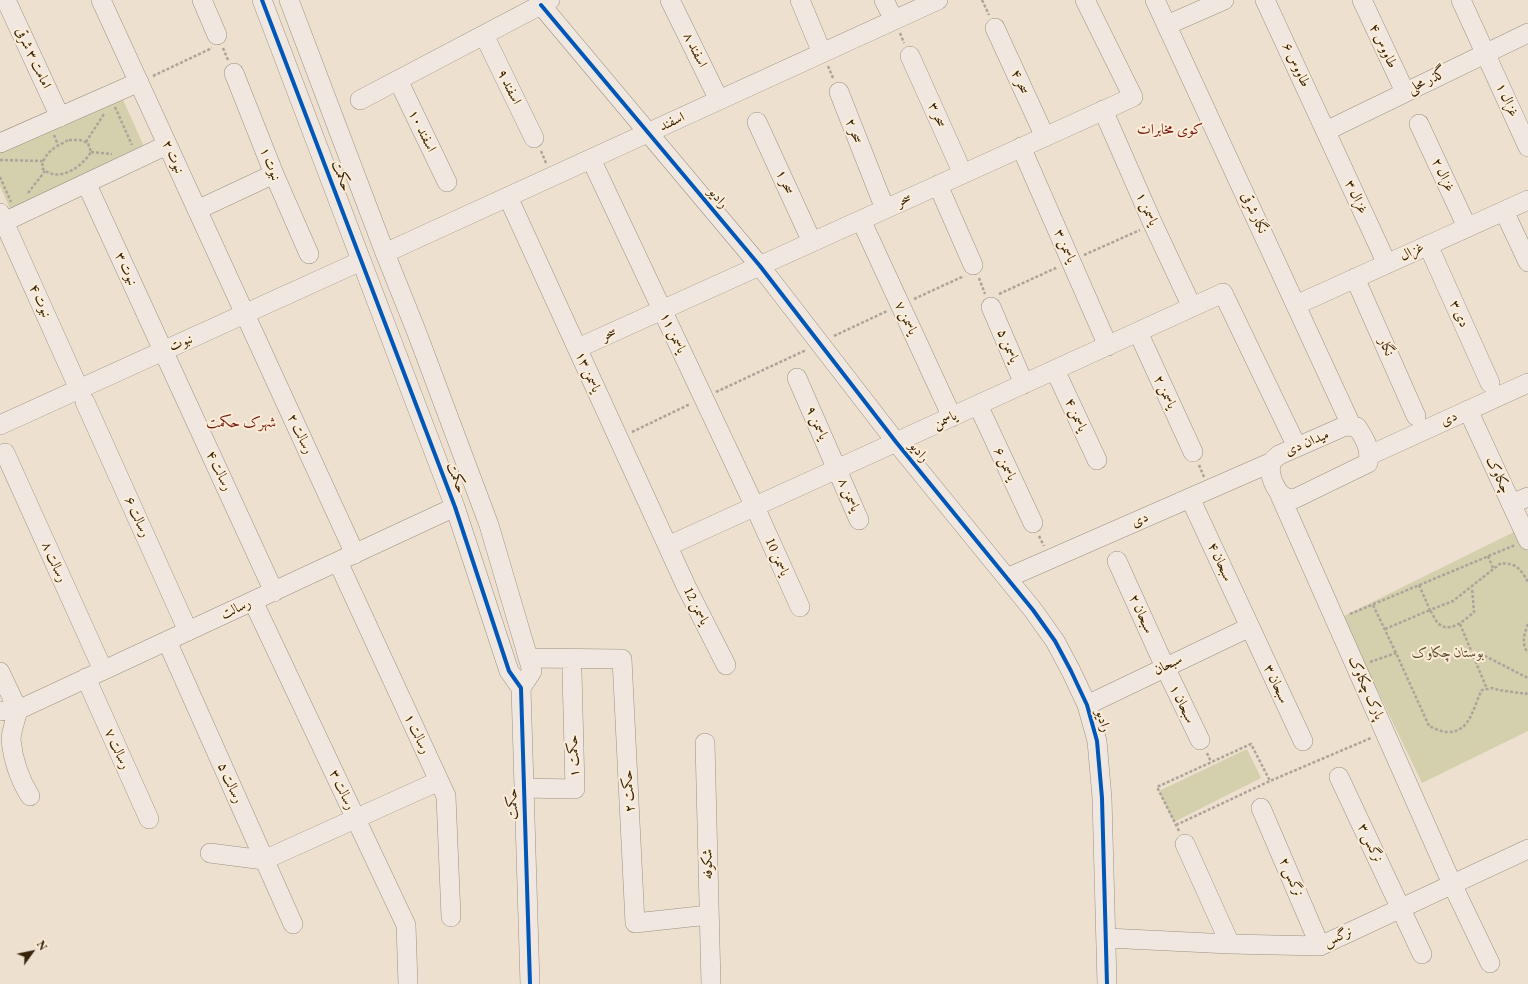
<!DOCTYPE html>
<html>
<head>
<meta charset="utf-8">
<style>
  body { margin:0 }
  #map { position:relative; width:1528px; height:984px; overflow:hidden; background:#ede0ce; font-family:"EB Garamond",serif }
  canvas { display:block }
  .north { position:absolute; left:12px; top:932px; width:40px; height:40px; -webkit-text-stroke:3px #fcecd7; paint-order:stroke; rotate:57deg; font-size:11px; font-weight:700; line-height:16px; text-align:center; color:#362409 }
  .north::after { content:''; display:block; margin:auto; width:14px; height:18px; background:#362409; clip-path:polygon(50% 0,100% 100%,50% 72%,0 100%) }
</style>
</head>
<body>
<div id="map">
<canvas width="1528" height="984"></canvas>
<div class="north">N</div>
</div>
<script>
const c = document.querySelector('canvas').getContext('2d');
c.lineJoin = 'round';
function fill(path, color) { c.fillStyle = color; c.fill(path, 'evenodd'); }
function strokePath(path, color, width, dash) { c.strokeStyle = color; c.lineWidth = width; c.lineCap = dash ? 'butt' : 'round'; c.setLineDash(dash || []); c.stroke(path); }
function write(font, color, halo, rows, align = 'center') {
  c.font = font + ' "EB Garamond",Amiri,serif'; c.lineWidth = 4; c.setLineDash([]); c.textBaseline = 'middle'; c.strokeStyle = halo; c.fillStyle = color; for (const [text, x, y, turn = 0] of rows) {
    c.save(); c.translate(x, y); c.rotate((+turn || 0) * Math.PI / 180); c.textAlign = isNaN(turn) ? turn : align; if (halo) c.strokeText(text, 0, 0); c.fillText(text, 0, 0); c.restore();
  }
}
fill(new Path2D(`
  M120,93L146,151L11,211L0,186V147Z
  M1520,529L1528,545V731L1422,783L1342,617Z
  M1247,749L1261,778L1174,822L1159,791Z`), '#d4d0ad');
const minor = new Path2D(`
  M6,0L60,117
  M101,0L355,554
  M202,0L217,35
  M262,0L455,507L509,671L521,688L530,984
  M289,0L385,253L417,333L489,525L532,671L521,688
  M670,0L719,100
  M800,0L822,53
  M884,0L894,20
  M1155,0L1352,427
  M1265,0L1387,264
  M1362,0L1405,92
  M1461,0L1528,147
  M541,5L760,266L896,442L1033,610L1055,641L1071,671L1087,705L1097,741L1102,798L1107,984
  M1167,25L1224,0
  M995,28L1045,137
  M484,35L534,138
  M910,56L963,174
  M234,73L274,174L309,254
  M398,80L447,182
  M839,92L885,209
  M360,100L550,0
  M1103,110L1153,224L1192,307
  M757,122L812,242
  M1419,124L1467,227
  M1326,131L1528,33
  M0,143L139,82
  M1021,147L1108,346
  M591,159L755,507L800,607
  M938,185L973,265
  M88,187L274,592
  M508,197L686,586L726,665
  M197,210L274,174
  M1504,211L1528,262
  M0,213L79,389
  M861,220L952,417
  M4,222L167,145
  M1428,245L1490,383
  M385,253L938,0
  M1355,278L1416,416
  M1296,305L1528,200
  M991,307L1024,384
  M1138,332L1193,452
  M578,348L1133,97L1085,0
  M1055,370L1097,460
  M797,378L859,520
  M85,402L188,631
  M978,405L1033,523
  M1468,410L1528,540
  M0,425L361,261
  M1345,426L1357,427C1365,439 1371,449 1368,463L1294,499C1291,498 1287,499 1285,497C1275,492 1267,472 1272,462C1273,459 1277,457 1279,455Z
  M5,453L103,670
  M1370,455L1528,383
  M1279,493L1452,884L1490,963
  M1190,498L1303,741
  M1511,504L1528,497
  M668,546L1223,293L1297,447
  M1117,561L1165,667L1200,740
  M338,562L446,796L451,917
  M1007,578L1272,462
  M253,601L406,925L408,984
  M167,641L293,924
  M529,658L622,659L635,923L709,915
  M0,672L18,710
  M86,678L149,819
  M1087,705L1250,627
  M18,710C16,719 11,731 11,740C13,759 20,780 30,796
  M0,711L18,710L455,507
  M705,743L711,984
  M1339,777L1422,954
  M524,788L575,789L572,672
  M1261,808L1320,946
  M1185,844L1230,944
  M210,853L264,860L439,781
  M1107,938L1230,944L1320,946L1528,849`);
strokePath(minor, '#9a9184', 20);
strokePath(new Path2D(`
  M982,0L989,15
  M900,33L904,43
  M223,48L228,60
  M828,66L833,78
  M153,76L212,48
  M115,107L132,145
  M54,135L58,145
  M69,140H80L88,143L91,152C82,167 58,184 42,168C43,153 56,146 69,140Z
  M86,142L104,114
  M541,151L546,163
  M91,152L112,154
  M0,160L43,161
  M0,177L11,202
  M28,193L45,171
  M1084,255L1140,230
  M979,278L985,294
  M999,294L1058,267
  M914,299L964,276
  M834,336L887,311
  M716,392L806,350
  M632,432L690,404
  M1199,465L1204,477
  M1039,536L1044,546
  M1488,556L1493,568
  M1419,585L1430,610L1453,601L1501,563C1517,564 1520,568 1528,582
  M1373,605L1396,653L1429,726C1434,728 1441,732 1447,732C1471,733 1473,706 1482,690L1492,688L1499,690L1526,694L1528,691
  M1350,614L1515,545
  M1460,624L1487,689
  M1528,624C1524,635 1521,643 1528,653
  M1385,629L1430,610C1433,614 1435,621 1439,624C1450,634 1466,619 1474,612L1472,588
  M1475,659L1485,656L1528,678
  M1370,662L1396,653
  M1207,753L1211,762
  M1176,825L1270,781L1371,738
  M1179,831L1157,787L1251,744L1270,781`), '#aca49b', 2.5, [3, 2]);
strokePath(minor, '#f0e8e0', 19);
strokePath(new Path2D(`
  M262,0L455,507L509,671L521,688L530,984
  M541,5L760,266L896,442L1033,610L1055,641L1071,671L1087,705L1097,741L1102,798L1107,984`), '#0057b8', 4);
write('14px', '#362409', '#fcecd7', [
  ["طاووس ۴",1383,46,65],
  ["اسفند ۸",695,50,64],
  ["امامت ۳ شرقی",33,58,65],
  ["طاووس ۶",1296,65,65],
  ["گذر محلی",1427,81,-26],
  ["سحر ۴",1020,82,65],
  ["اسفند ۹",509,87,64],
  ["غزال ۱",1507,100,66],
  ["سحر ۳",937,115,66],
  ["اسفند",672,122,-25],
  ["اسفند ۱۰",422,131,64],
  ["سحر ۲",854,131,69],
  ["نبوت ۲",173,157,66],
  ["نبوت ۱",270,164,68],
  ["غزال ۲",1443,175,65],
  ["حکمت",341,176,69],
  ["سحر ۱",785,182,65],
  ["غزال ۳",1356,197,65],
  ["رادیو",718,198,50],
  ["سحر",904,200,-24],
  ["یاسمن ۱",1147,209,66],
  ["نگار شرقی",1254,213,65],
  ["یاسمن ۳",1065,246,66],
  ["غزال",1412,252,-25],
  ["نبوت ۳",126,269,65],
  ["نبوت ۴",40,301,66],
  ["دی ۳",1459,314,66],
  ["یاسمن ۷",906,318,65],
  ["یاسمن ۱۱",673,333,65],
  ["سحر",609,334,-24],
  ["نبوت",181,343,-24],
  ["یاسمن ۵",1008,346,67],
  ["نگار",1386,347,66],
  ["یاسمن ۱۳",588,372,66],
  ["یاسمن ۲",1165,392,65],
  ["یاسمن ۴",1076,415,66],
  ["دی",1449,419,-25],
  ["یاسمن",945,420,-24],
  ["یاسمن ۹",817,423,66],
  ["رسالت ۲",300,434,65],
  ["میدان دی",1307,443,-23],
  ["رادیو",919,452,51],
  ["یاسمن ۶",1005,464,65],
  ["رسالت ۴",219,471,65],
  ["چکاوک",1498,475,65],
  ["حکمت",456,478,69],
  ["یاسمن ۸",849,495,67],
  ["رسالت ۶",137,517,66],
  ["دی",1140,520,-24],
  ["یاسمن 10",777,557,66],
  ["رسالت ۸",54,562,66],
  ["سبحان ۴",1220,562,65],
  ["یاسمن 12",696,606,63],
  ["رسالت",236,609,-25],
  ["سبحان ۲",1141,614,66],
  ["سبحان",1168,665,-26],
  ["سبحان ۳",1276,684,65],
  ["پارک چکاوک",1366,688,66],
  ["سبحان ۱",1182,704,64],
  ["رادیو",1103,721,74],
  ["رسالت ۱",417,734,65],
  ["رسالت ۷",117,749,66],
  ["حکمت ۱",574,756,-92],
  ["رسالت ۵",230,783,66],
  ["رسالت ۳",342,790,65],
  ["حکمت ۲",629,791,-93],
  ["حکمت",513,804,-92],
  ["نرگس ۳",1370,843,65],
  ["شکوفه",708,864,-91],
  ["نرگس ۲",1291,877,67],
  ["نرگس",1338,937,-24]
]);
write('italic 14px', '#584c2b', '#fcecd7', [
  ["بوستان چکاوک",1448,653]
]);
write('15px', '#7a1f14', '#fcecd7', [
  ["کوی مخابرات",1170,130],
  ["شهرک حکمت",241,423]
]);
</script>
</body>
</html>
